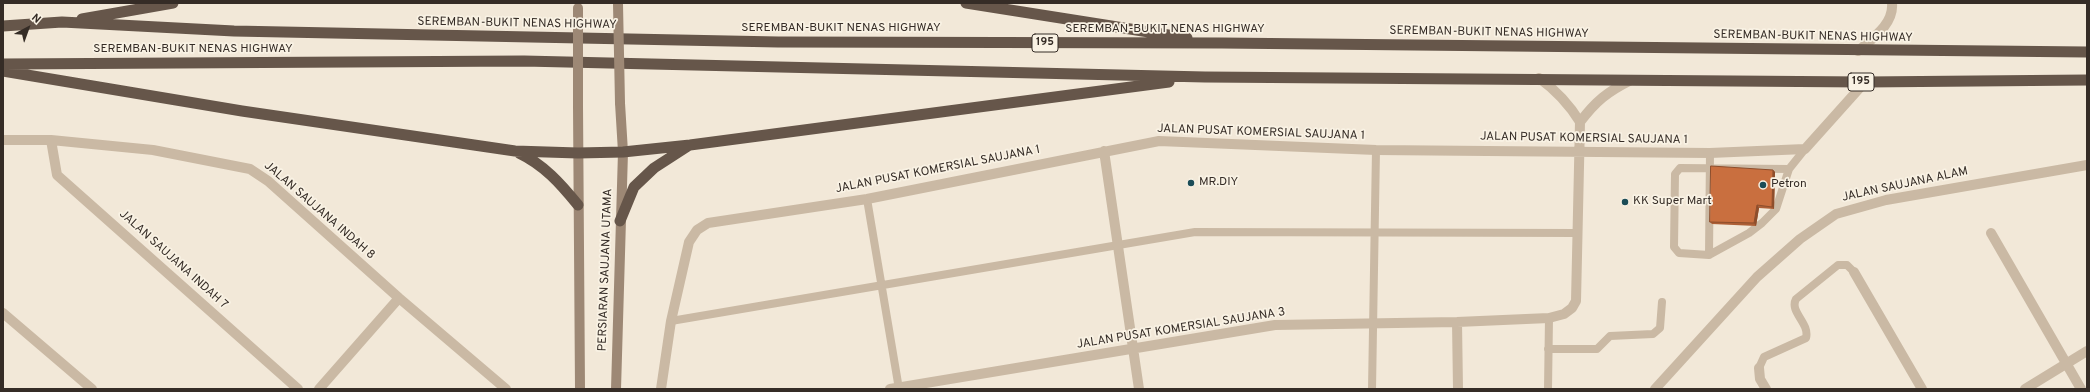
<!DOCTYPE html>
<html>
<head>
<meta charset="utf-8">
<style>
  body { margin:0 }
  #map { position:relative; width:2090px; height:392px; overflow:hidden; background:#f2e8d8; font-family:Overpass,sans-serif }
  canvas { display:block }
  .frame { position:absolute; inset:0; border:4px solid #352c26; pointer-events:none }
  .north { position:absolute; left:8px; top:8px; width:40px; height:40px; -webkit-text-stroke:3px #f9f2e4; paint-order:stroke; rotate:41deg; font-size:11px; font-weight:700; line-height:16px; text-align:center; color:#352c26 }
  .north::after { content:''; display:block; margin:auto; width:14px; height:18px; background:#352c26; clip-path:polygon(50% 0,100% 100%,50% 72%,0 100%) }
</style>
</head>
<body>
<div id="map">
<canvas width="2090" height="392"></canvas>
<div class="frame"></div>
<div class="north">N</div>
</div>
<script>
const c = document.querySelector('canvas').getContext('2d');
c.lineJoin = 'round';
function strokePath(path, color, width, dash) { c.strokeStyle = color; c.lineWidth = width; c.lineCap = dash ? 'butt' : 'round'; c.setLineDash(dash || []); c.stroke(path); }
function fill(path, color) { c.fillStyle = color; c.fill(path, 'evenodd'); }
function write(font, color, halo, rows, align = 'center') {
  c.font = font + ' Overpass,sans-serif'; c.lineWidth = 3.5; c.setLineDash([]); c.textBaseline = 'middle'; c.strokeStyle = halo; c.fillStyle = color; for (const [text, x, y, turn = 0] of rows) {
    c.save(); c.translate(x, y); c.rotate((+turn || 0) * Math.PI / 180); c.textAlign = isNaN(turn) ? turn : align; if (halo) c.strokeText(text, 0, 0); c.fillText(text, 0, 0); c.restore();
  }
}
strokePath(new Path2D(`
  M1789,169L1680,168L1675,174L1674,247L1679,253L1709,255L1749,233L1762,223L1776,209L1789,169L1805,149
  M867,199L899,389
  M1709,255L1710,153
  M671,321L1195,232L1577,233
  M1548,349H1597L1610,336L1653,334L1660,328L1662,302
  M1759,368L1764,357L1806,338C1810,323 1789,312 1796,299L1838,265H1847L1854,272
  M1372,389L1376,150
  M1548,389L1549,318`), '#cab9a4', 8);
strokePath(new Path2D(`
  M1858,51C1873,38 1894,24 1892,3
  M1580,122C1596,101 1607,92 1631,80
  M3,140H51L153,150L250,169L268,181L399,298L506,389
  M51,140L57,175L298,389
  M1104,151L1139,389
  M1991,233L2081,389
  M1854,272L1922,389
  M3,313L92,389
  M1457,322L1458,389
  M1759,368L1760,379L1766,389
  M319,389L399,298
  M661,389L671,321L689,242L697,230L708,223L867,199L1159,141L1376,150L1710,153L1805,149L1865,82
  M890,389L1275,325L1457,322L1549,318L1564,314L1572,308L1576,301L1580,122C1569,104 1557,91 1539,78
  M1655,389L1757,277L1800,239L1836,214L1886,200L2087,165
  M2025,389L2087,351`), '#cab9a4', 10);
strokePath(new Path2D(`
  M578,106L580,389
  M616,389L623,152L620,103`), '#9d8875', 10);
strokePath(new Path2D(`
  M966,3L1187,38
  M82,19L173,3
  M3,26L62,22L234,31L778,42L1222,43L2087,52
  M3,64L524,61L1205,77L1865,82L2087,80
  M3,71L242,111L515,151L578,153L623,152L690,145L1169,82
  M519,153C544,165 560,183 578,205
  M620,221L634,187L654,168L688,146`), '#66564a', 11);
strokePath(new Path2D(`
  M618,4L620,103
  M578,8V106`), '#9d8875', 10);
fill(new Path2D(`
  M1773,170L1775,172L1774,209L1759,208L1756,226L1712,224L1710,222Z`), '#ad5f36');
fill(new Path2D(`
  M1773,170L1775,172L1774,209L1772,207Z
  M1757,205L1759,208L1756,226L1754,223Z`), '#8d4e2c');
const building = new Path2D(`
  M1711,166L1773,170L1772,207L1757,205L1754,223L1710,222Z`);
fill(building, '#c96f3f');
strokePath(building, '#8d4e2c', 1);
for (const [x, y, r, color] of [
  [1191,183,4,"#1b4c57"],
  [1763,185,4,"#1b4c57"],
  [1625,202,4,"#1b4c57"]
]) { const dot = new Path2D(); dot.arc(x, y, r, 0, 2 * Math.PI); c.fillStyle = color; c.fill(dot); strokePath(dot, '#f9f2e4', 1.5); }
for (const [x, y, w] of [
  [1045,43,26],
  [1861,82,26]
]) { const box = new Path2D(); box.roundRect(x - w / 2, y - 9, w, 18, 3); c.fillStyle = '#f9f2e4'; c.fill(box); strokePath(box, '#352c26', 1); }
write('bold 11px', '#352c26', null, [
  ["195",1045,43],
  ["195",1861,82]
]);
write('12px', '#352c26', '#f9f2e4', [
  ["SEREMBAN-BUKIT NENAS HIGHWAY",517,24,1],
  ["SEREMBAN-BUKIT NENAS HIGHWAY",841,29],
  ["SEREMBAN-BUKIT NENAS HIGHWAY",1165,30],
  ["SEREMBAN-BUKIT NENAS HIGHWAY",1489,33,1],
  ["SEREMBAN-BUKIT NENAS HIGHWAY",1813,37,1],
  ["SEREMBAN-BUKIT NENAS HIGHWAY",193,50],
  ["JALAN PUSAT KOMERSIAL SAUJANA 1",1261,133,2],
  ["JALAN PUSAT KOMERSIAL SAUJANA 1",1584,139,1],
  ["JALAN PUSAT KOMERSIAL SAUJANA 1",938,170,-11],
  ["JALAN SAUJANA ALAM",1905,185,-12],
  ["JALAN SAUJANA INDAH 8",319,211,41],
  ["JALAN SAUJANA INDAH 7",173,260,42],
  ["PERSIARAN SAUJANA UTAMA",606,270,-88],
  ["JALAN PUSAT KOMERSIAL SAUJANA 3",1181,329,-9]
]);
write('12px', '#352c26', '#f9f2e4', [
  ["MR.DIY",1199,183],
  ["Petron",1771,185],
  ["KK Super Mart",1633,202]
], 'left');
</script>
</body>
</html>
